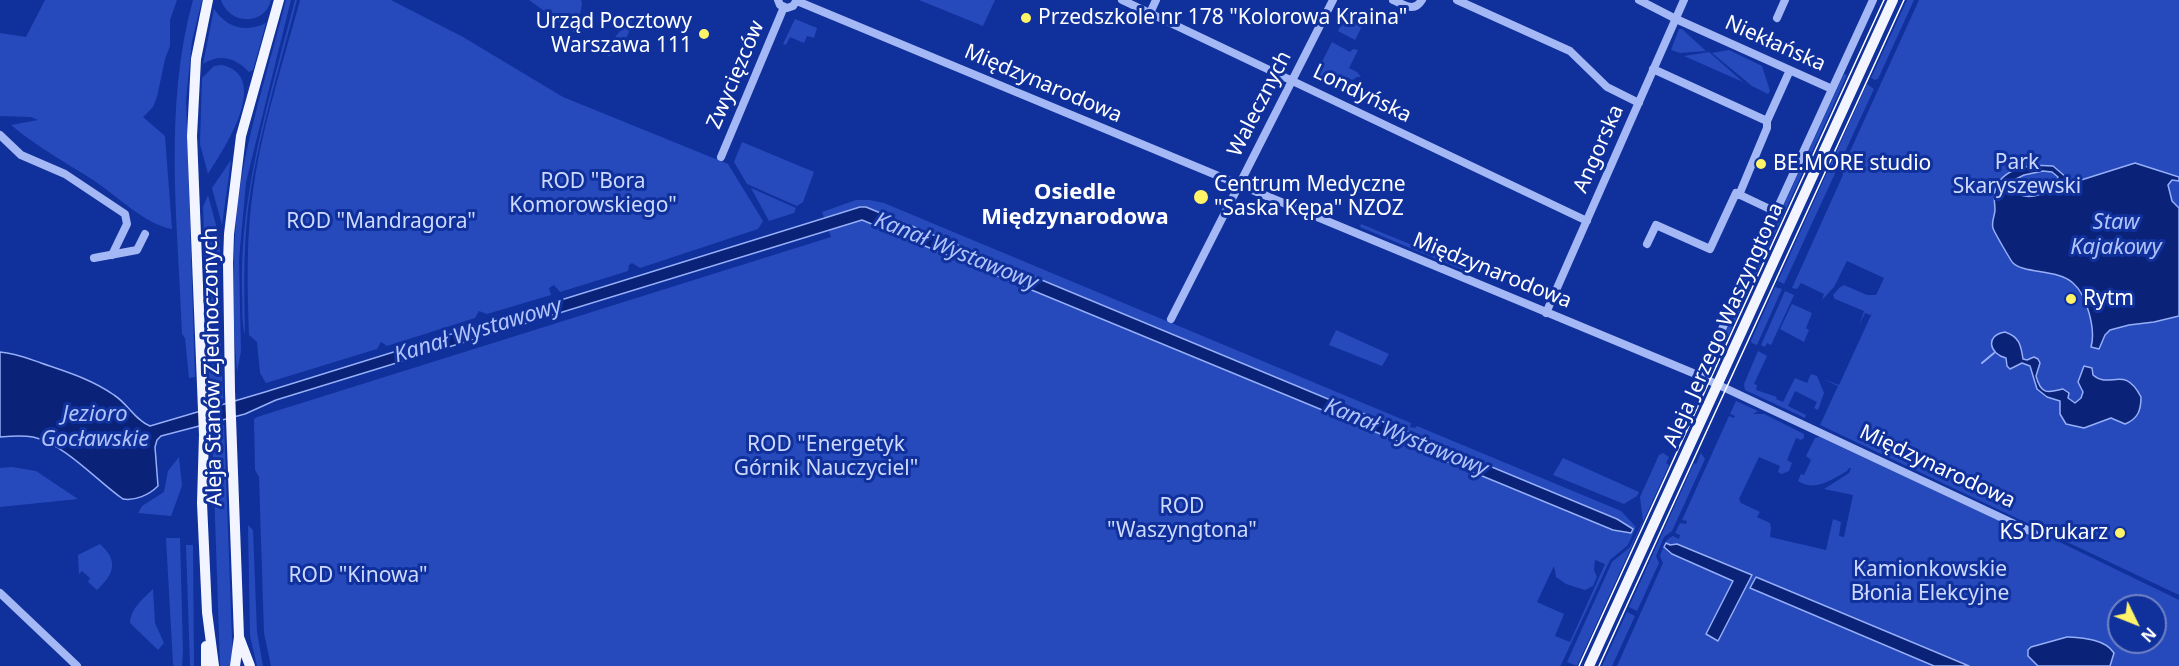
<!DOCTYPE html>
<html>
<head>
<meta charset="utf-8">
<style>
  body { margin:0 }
  #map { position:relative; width:2179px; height:666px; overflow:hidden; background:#10309c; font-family:"Noto Sans",sans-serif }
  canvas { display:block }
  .north { position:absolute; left:2107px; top:594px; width:60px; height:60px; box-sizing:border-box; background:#10309c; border:2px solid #7083c4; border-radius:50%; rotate:133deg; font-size:16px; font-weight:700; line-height:24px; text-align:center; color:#fff }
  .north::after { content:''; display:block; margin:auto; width:21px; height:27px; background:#fff368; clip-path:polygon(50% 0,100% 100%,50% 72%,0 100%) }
</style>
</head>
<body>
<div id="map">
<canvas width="2179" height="666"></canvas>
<div class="north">N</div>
</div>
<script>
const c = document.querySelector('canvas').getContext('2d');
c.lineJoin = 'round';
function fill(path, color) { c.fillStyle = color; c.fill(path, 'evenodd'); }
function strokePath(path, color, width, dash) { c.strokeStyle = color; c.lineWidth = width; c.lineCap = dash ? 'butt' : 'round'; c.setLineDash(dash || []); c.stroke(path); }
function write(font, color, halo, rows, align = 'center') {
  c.font = font + ' "Noto Sans",sans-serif'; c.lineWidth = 6; c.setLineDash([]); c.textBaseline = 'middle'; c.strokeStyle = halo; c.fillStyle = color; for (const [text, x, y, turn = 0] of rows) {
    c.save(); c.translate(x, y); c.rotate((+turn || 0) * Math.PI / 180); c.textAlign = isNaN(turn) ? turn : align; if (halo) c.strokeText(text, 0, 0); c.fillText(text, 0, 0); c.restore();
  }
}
fill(new Path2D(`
  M45,0H177L170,20V46L165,59L157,97L153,107L143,117L165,136L172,229C146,225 116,195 93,180C65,162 37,147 11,125L38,120L31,117L0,116V33L26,37Z
  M193,0H202L192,41L186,100L195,377L189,378L185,338L182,334C178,223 163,108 193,0Z
  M221,0H271C265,26 229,25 221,0Z
  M286,0H291L246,182L239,260L241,351L237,372C232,309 231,244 241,181C251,120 271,60 286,0Z
  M295,0H297C281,62 262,124 251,188C243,236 244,285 245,334C241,323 243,306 242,293C239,193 270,96 295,0Z
  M300,0H391L463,37L563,97L728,164L763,221L758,229L640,268L632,263L629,265L628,271L560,292L554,285L549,288L551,295L487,314L479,311L475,318L387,346L381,342L377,349L266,383L260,373L257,342L249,335C247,284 246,234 254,184C263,124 284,59 300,0Z
  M529,0H581L582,4L576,34Z
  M919,0H995L983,26Z
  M1907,0H1914L1878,79L1875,80L1871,78Z
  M1919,0H2179V595L1820,425L1838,386L1823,379L1839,385L1872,313L1870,315L1865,313L1859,325L1864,311L1835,299L1833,295L1839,288L1844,285L1867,295H1876L1884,278L1847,261L1834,287L1822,300L1824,294L1801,283L1797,289L1792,288L1843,175L1842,169Z
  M214,9C227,28 245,33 266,23L253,70L249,72C236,58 220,53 203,64Z
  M1347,12L1355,15L1353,19L1362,26L1355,40L1338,31Z
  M633,15C632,28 623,52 609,56L603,52Z
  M795,19L817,28L814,38L807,36L804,43L790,37L786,45L783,44Z
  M1679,29H1682L1706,51L1680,53L1671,50Z
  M1332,42L1350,52L1353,49L1358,50L1349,68L1357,72L1361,77H1357L1352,80L1347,77L1341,91L1314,78Z
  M1729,50L1762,66L1770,91L1768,94L1752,86L1712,53Z
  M1709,52L1743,82L1684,56Z
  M222,65C272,77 224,149 208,174L200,144L202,78L214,66Z
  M1844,74L1847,75L1711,374L1708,370Z
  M1867,84L1874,89L1784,284L1778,281Z
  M742,142L814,172L803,202L797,206L747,184L734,162Z
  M231,160L222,225L212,188Z
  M751,188L796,208L794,213L769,221Z
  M208,195L220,240L219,292L223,399L210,402L203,207Z
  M856,200H869L884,203L1411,423L1410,427L1415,428L1417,426L1621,511L1636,527L1628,545L1610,560L1561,665L1559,666H271L264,633L259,477L255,470L254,419L257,417L831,237L822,212ZM1595,560L1605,564L1570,642L1555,636L1564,614L1537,602L1554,566L1556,577L1566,584L1585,590L1593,586L1597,577L1594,570Z
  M1361,224L1468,268L1467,270L1465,271L1360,227Z
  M1775,287L1782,289L1757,345L1752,343L1751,341Z
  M1785,291L1794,295L1771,345L1767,343L1765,347L1761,345Z
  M1792,304L1812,313L1806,328L1809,330L1804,342L1780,329Z
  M1336,330L1389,354L1382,366L1329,345Z
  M1758,351L1767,356L1754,384L1757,385L1756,390L1777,397L1776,399L1783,402L1795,378L1807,383L1811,374L1817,376L1824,393L1818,410L1814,408L1817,402L1795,391L1788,406L1806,415L1805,418L1745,390L1744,384Z
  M1736,401L1758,411L1753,414H1764L1804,434V438L1801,440L1796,438L1787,460L1792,463L1789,471L1782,474L1778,472L1780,466L1759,457L1739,499L1741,503L1760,512L1757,517L1770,523L1771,528L1770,537L1826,550L1833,519L1841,522L1839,536L1844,537L1853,495L1824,489L1849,473L1851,468H1849L1847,471C1831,480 1815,492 1798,481L1801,474L1804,475L1811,460L1806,456L1815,438L1820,437L2038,539L2041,533L2179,600V666H1617L1663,563L1660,556C1663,548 1665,539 1673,536L1679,539L1680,535L1675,533L1680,523L1686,524L1687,521L1682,520L1729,416L1734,418L1735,416L1730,414ZM2119,606H2155V642H2119Z
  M224,425L233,666H220L212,428Z
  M1663,453L1669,457L1666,463L1669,465L1577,666L1567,662L1612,562L1630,547L1643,521L1640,497L1659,455Z
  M1701,453L1705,459L1672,531L1664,537L1656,556L1659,563L1637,611L1629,607L1694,463L1696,464Z
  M179,457L182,486L171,516L138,513L142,506L164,492L168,471Z
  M1563,458L1639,492L1637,496L1624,504L1553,475Z
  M12,467L36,471L78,499L0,507V468Z
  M248,525L253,530L257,632L263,666H257L250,636Z
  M166,538H180L183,651L182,666H174L173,664Z
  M100,544C119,561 114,574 97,590L88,582L90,578L82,571L79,574L78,555Z
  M186,545H193L194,666H190Z
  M153,589L155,623L164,643L158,650L130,623C131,608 143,599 153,589Z
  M1627,612L1635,616L1612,666H1602Z`), '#264abc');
const water = new Path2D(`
  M2135,163L2179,177V181L2172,180L2168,185L2172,201L2179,208V316L2154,322L2129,325L2110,330L2105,335L2099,349L2091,347C2096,330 2087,295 2073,283C2058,269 2024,274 2013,263C2011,261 1993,230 1993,228C1991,222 1995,215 1995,210C1995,203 1993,197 1995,191C2001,167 2032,164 2053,166L2067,178L2078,181ZM2043,171L2052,172L2058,177C2054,193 2029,202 2015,192L2013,183L2016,179L2024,175Z
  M860,207H866L1617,519L1633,529L1631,533L1613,530L862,220L276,400L245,414L161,436L157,440L155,447L158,486C149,495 135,501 123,499C97,481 65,444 33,437C22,435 11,436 0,437V352C15,353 27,358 41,363C67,372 91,379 114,395C128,404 135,420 150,426L265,392Z
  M2005,332C2020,337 2021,346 2023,359L2027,360L2034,357L2038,359L2040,363L2036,376C2041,395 2048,393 2063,389L2069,393L2068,398L2075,403L2081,398L2083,392L2078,382L2084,366L2092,368L2093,375C2111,390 2124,364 2141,397C2141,410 2138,419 2125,424L2111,418L2084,428L2066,424L2060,414V401L2047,397L2037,389L2030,366L2022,363L2010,369L2007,366L2006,358C1989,354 1985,335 2005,332Z
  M1666,543L1670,545L1677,544L1752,575L1718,641L1706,634L1733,581L1672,554L1664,547Z
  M1756,577L1969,666H1934L1750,588Z
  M2067,637C2083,638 2105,639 2114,653L2110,666H2038L2028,656V650L2031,647Z`);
fill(water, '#0a2277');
strokePath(water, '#96aff8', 1.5);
strokePath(new Path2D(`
  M1982,363L1994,353`), '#96aff8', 2);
strokePath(new Path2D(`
  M778,0L780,5L787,8L793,6L797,0
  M1122,0L1587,221
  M1393,0C1405,5 1414,13 1422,0
  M1457,0L1570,51L1607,87L1639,103
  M1639,0L1676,19L1832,89
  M797,1L1693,373L2034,533
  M1150,13L1156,0
  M1777,18L1785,0
  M1653,69L1767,121V128L1739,195
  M1767,121L1790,70
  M0,135L21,155L65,174L125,214L127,224L112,255
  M721,157L784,7
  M1647,244L1656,225L1710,249L1736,193L1776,212
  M94,258L137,250L145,234
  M1546,313L1684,0
  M1171,319L1333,0
  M1700,377L1873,0
  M0,593L77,666`), '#a4b8f5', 8);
strokePath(new Path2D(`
  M208,0L196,59L192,136L204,435L202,503L207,612L214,666
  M239,637L250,666
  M206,666V646
  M235,666L239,637L230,391L228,263L229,234L241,136L279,0
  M1589,666L1893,0`), '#f2f4ff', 10);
strokePath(new Path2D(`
  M1579,666L1884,0
  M1599,666L1904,0`), '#fff', 1.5);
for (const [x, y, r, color] of [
  [1026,18,6,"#fff368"],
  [704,34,6,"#fff368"],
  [1761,164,6,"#fff368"],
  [1201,197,8,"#fff368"],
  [2071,299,6,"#fff368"],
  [2120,533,6,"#fff368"]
]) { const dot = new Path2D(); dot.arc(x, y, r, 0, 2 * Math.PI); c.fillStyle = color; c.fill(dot); strokePath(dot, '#10309c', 2); }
write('21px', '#fff', '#10309c', [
  ["Przedszkole nr 178 \"Kolorowa Kraina\"",1038,18],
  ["Urząd Pocztowy",692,22,"right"],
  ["Warszawa 111",692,46,"right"],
  ["BE.MORE studio",1773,164],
  ["Centrum Medyczne",1214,185],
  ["\"Saska Kępa\" NZOZ",1214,209],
  ["Rytm",2083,299],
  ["KS Drukarz",2108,533,"right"]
], 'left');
write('21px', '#fff', '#10309c', [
  ["Niekłańska",1775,44,24],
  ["Zwycięzców",736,75,-67],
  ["Międzynarodowa",1043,84,23],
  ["Londyńska",1362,94,26],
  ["Walecznych",1260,104,-63],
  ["Angorska",1599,149,-66],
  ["Międzynarodowa",1492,271,22],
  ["Aleja Jerzego Waszyngtona",1724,325,-66],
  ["Aleja Stanów Zjednoczonych",213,367,-91],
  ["Międzynarodowa",1937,467,25]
]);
write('21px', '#cdd9fe', '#10309c', [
  ["Park",2017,163],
  ["Skaryszewski",2017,187],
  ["ROD \"Bora",593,182],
  ["Komorowskiego\"",593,206],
  ["ROD \"Mandragora\"",381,222],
  ["ROD \"Energetyk",826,445],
  ["Górnik Nauczyciel\"",826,469],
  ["ROD",1182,507],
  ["\"Waszyngtona\"",1182,531],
  ["Kamionkowskie",1930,570],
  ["Błonia Elekcyjne",1930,594],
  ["ROD \"Kinowa\"",358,576]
]);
write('bold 22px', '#fff', '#10309c', [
  ["Osiedle",1075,193],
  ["Międzynarodowa",1075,218]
]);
write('italic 22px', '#b1c3fb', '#10309c', [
  ["Staw",2116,223],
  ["Kajakowy",2116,248],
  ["Kanał Wystawowy",956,252,22],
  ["Kanał Wystawowy",478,331,-17],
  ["Jezioro",95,415],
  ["Gocławskie",95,440],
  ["Kanał Wystawowy",1406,438,22]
]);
</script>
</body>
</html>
